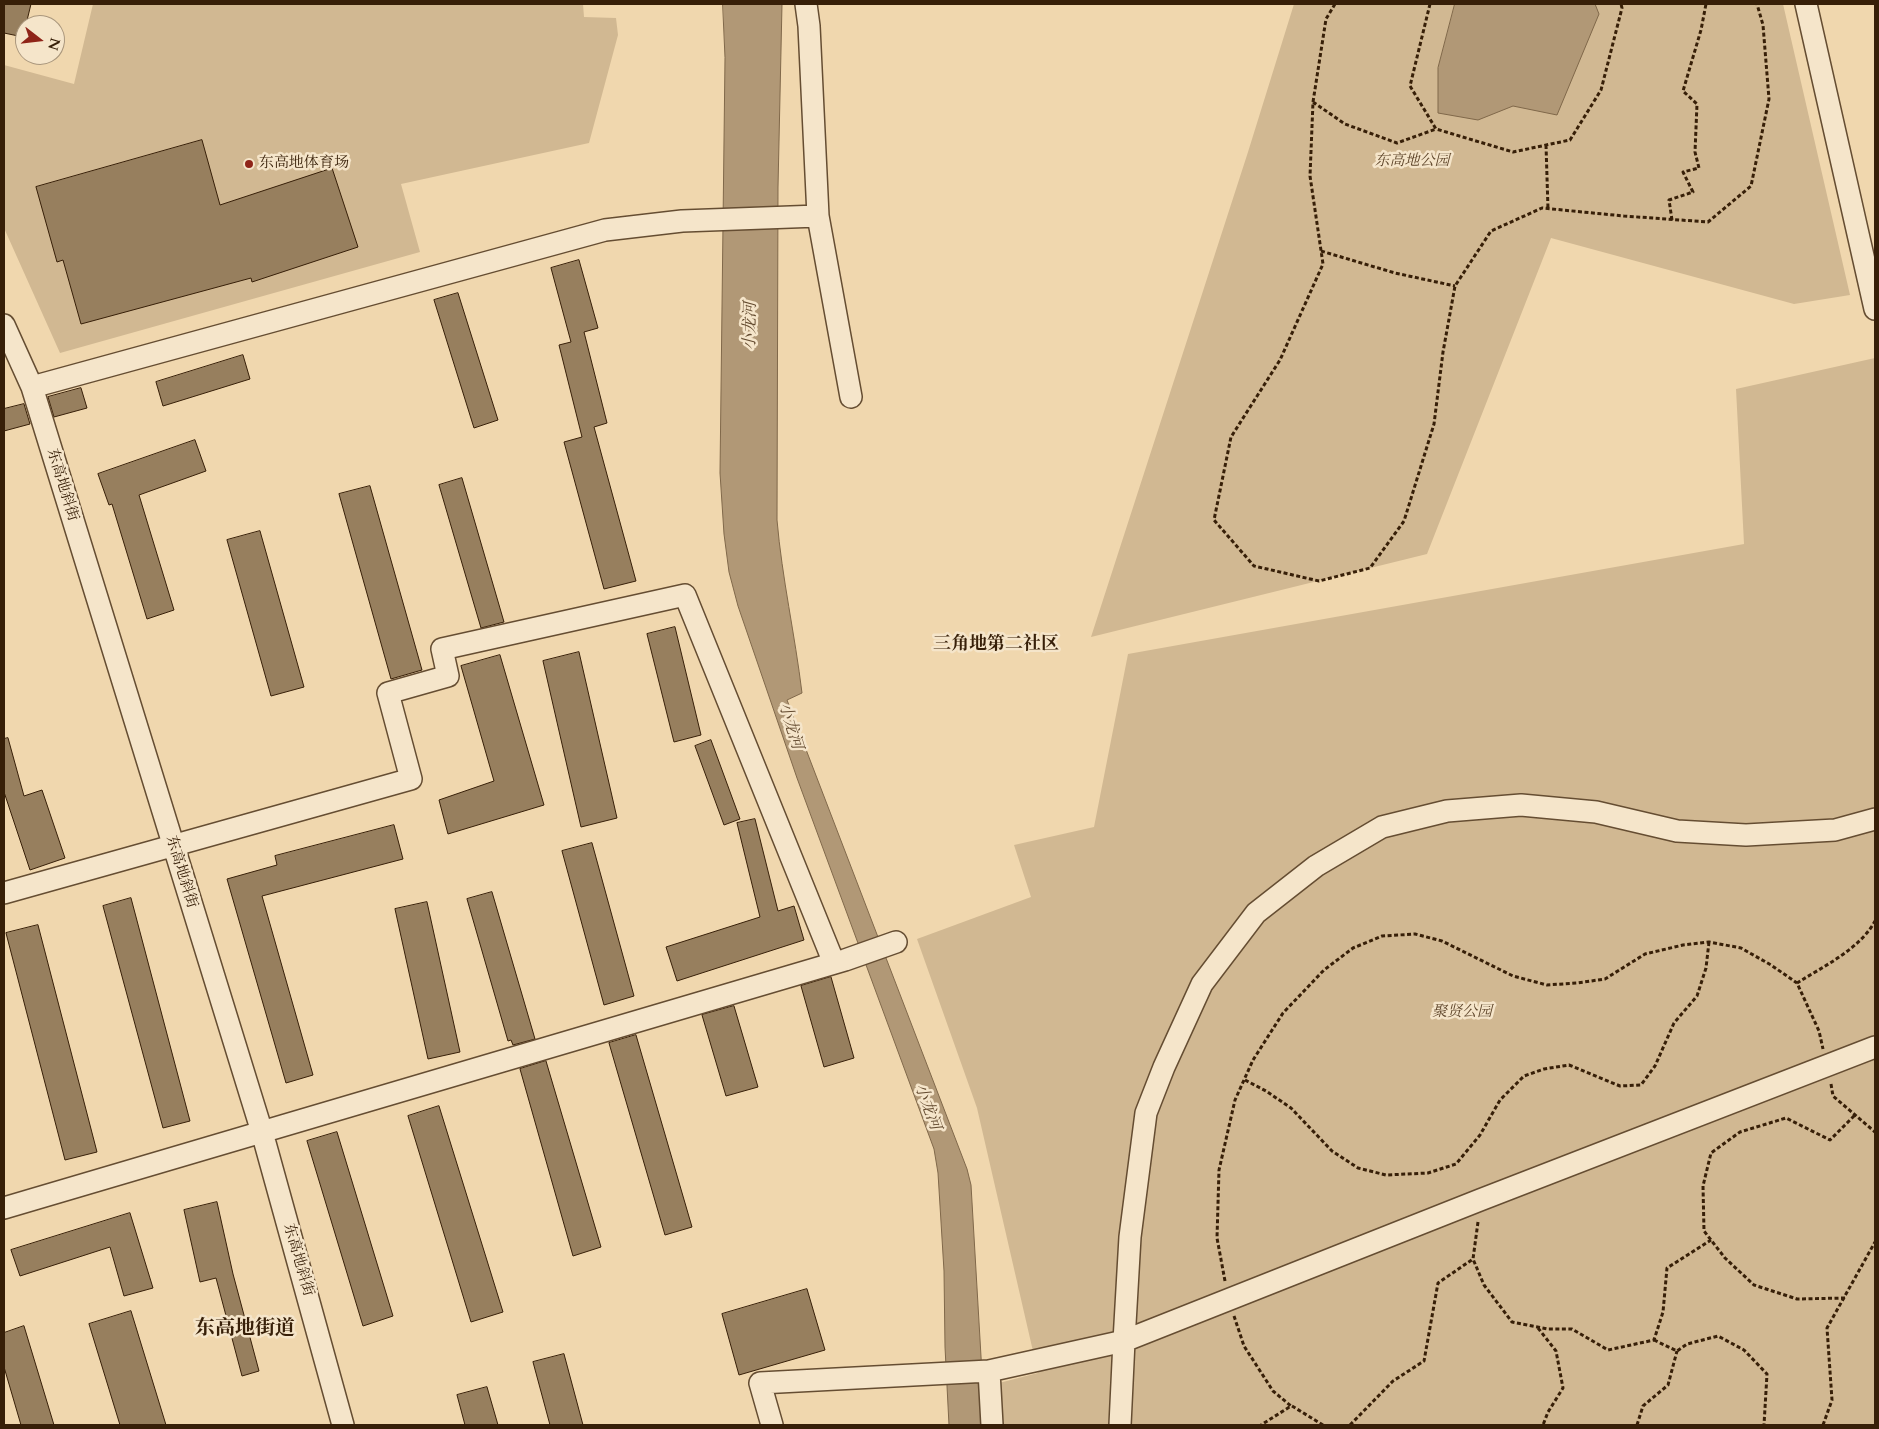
<!DOCTYPE html>
<html>
<head>
<meta charset="utf-8">
<style>
  body { margin:0 }
  #map { position:relative; width:1879px; height:1429px; overflow:hidden; background:#f0d7ae; font-family:Cardo,serif }
  canvas { display:block }
  .frame { position:absolute; inset:0; border:5px solid #371f08; pointer-events:none }
  .north { position:absolute; left:15px; top:15px; width:50px; height:50px; box-sizing:border-box; background:#f5e5ca; border:1px solid #a9967c; border-radius:50%; rotate:106deg; font-size:14px; font-weight:700; line-height:20px; text-align:center; color:#371f08 }
  .north::after { content:''; display:block; margin:auto; width:18px; height:22px; background:#8f2418; clip-path:polygon(50% 0,100% 100%,50% 72%,0 100%) }
</style>
</head>
<body>
<div id="map">
<canvas width="1879" height="1429"></canvas>
<div class="frame"></div>
<div class="north">N</div>
</div>
<script>
const c = document.querySelector('canvas').getContext('2d');
c.lineJoin = 'round';
function fill(path, color) { c.fillStyle = color; c.fill(path, 'evenodd'); }
function strokePath(path, color, width, dash) { c.strokeStyle = color; c.lineWidth = width; c.lineCap = dash ? 'butt' : 'round'; c.setLineDash(dash || []); c.stroke(path); }
function write(font, color, halo, rows, align = 'center') {
  c.font = font + ' Cardo,"Noto Serif SC",serif'; c.lineWidth = 5; c.setLineDash([]); c.textBaseline = 'middle'; c.strokeStyle = halo; c.fillStyle = color; for (const [text, x, y, turn = 0] of rows) {
    c.save(); c.translate(x, y); c.rotate((+turn || 0) * Math.PI / 180); c.textAlign = isNaN(turn) ? turn : align; if (halo) c.strokeText(text, 0, 0); c.fillText(text, 0, 0); c.restore();
  }
}
fill(new Path2D(`
  M93,4H583L584,17L616,18L618,35L589,143L401,184L420,252L60,353L4,228V65L74,84Z
  M1294,4H1783L1850,295L1794,304L1551,238L1427,554L1091,637L1248,152Z
  M1875,358V1425H1002L999,1383L1038,1373L977,1108L917,939L1031,897L1014,845L1094,827L1128,654L1744,544L1736,389Z`), '#d1b892');
const water = new Path2D(`
  M723,4H782L778,187L777,520C782,578 795,635 802,693L787,700L967,1169L971,1185L985,1425H949L945,1347L944,1271L938,1173L934,1149L797,778L738,606L729,572L724,534L720,473L725,58Z
  M1455,4H1595L1599,14L1557,115L1513,106L1478,120L1438,113V68Z`);
fill(water, '#b19876');
strokePath(water, '#80684a', 1);
const building = new Path2D(`
  M4,4H31L23,37L4,33Z
  M202,140L220,205L332,168L358,247L252,282L251,278L81,324L63,260L57,262L36,187Z
  M579,260L598,328L584,332L607,423L594,427L636,581L604,589L564,442L582,437L559,345L571,342L551,268Z
  M458,293L498,420L474,428L434,300Z
  M243,355L250,379L163,406L156,382Z
  M81,388L87,408L54,417L48,397Z
  M24,404L30,424L4,431V409Z
  M195,440L206,471L139,495L174,610L147,619L112,504L109,505L98,474Z
  M462,478L504,622L481,628L439,485Z
  M370,486L422,670L391,679L339,494Z
  M260,531L304,687L271,696L227,540Z
  M675,627L701,735L674,742L647,634Z
  M579,652L617,818L581,827L543,661Z
  M500,655L544,805L448,834L439,800L494,781L461,666Z
  M8,738L24,796L42,790L65,858L30,870L4,792V739Z
  M711,740L740,819L724,825L695,746Z
  M755,819L778,911L794,906L804,940L677,981L666,947L760,917L737,823Z
  M394,825L403,859L262,896L313,1075L286,1083L227,879L277,865L275,856Z
  M592,843L634,996L604,1005L562,851Z
  M492,892L535,1039L513,1045L511,1040L508,1041L467,899Z
  M131,898L190,1121L163,1128L103,906Z
  M427,902L460,1052L428,1059L395,909Z
  M38,925L97,1152L65,1160L6,933Z
  M831,977L854,1058L824,1067L801,986Z
  M734,1006L758,1087L726,1096L702,1015Z
  M636,1035L692,1227L665,1235L609,1043Z
  M546,1061L601,1247L573,1256L520,1069Z
  M439,1106L503,1312L471,1322L408,1116Z
  M337,1132L393,1316L363,1326L307,1141Z
  M217,1202L233,1274L259,1371L242,1376L216,1278L200,1282L184,1210Z
  M130,1213L153,1288L124,1296L110,1247L20,1276L11,1250Z
  M807,1289L825,1350L739,1375L722,1314Z
  M131,1311L166,1425H120L89,1324Z
  M24,1326L54,1425H21L4,1367V1333Z
  M564,1354L583,1425H550L533,1362Z
  M487,1387L498,1425H465L457,1395Z`);
fill(building, '#977f5e');
strokePath(building, '#371f08', 1);
const minor = new Path2D(`
  M806,4L809,26L818,216L851,397
  M1806,4L1875,309
  M4,325L32,387L262,1132L343,1425
  M32,387L605,230L682,221L818,216
  M4,893L411,779L388,693L448,676L442,649L685,595L834,963
  M4,1208L845,960L896,942
  M989,1371L992,1425
  M772,1425L760,1383L989,1371L1124,1341L1130,1237L1146,1113L1164,1067L1202,984L1256,913L1316,866L1382,827L1447,811L1521,805L1596,812L1677,831L1746,835L1835,830L1875,819
  M1120,1425L1124,1341L1480,1200L1875,1047`);
strokePath(minor, '#654d32', 24);
strokePath(new Path2D(`
  M1335,4L1326,19L1313,102L1310,176L1323,264L1280,360L1231,437L1214,520L1254,566L1319,581L1370,568L1404,521L1434,424L1443,352L1455,286L1491,231L1542,208L1624,216L1708,222L1751,186L1769,99L1763,25L1757,4
  M1430,4L1410,86L1436,129L1513,152L1570,140L1601,90L1622,8L1621,4
  M1313,102L1345,124L1397,143L1436,129
  M1546,145L1548,209
  M1672,220L1669,200L1693,192L1683,172L1699,168L1695,152L1697,104L1683,91L1701,30L1706,4
  M1321,251L1395,273L1455,286
  M1797,983C1824,966 1860,949 1875,921
  M1245,1080L1266,1091L1291,1108L1332,1151L1358,1168L1386,1175L1428,1173L1456,1164L1480,1135L1500,1100L1524,1076L1544,1069L1569,1065L1620,1086L1641,1085L1655,1066L1674,1023L1697,996L1706,968L1709,942
  M1831,1084L1833,1096L1875,1132
  M1478,1222L1473,1259L1484,1285L1512,1322L1548,1329H1572L1608,1350L1654,1340L1663,1312L1667,1268L1711,1240
  M1225,1281L1217,1238L1219,1170L1235,1100L1253,1060L1283,1013L1324,970L1353,948L1382,936L1415,934L1442,941L1513,976L1547,985L1577,983L1605,979L1645,954L1683,945L1709,942L1741,948L1771,965L1797,983L1819,1031L1823,1049
  M1845,1298L1797,1299L1754,1285L1725,1258L1704,1231L1703,1186L1711,1153L1740,1132L1786,1118L1830,1140L1855,1115
  M1234,1316L1244,1346L1273,1391L1291,1406L1261,1425
  M1538,1328L1556,1351L1563,1388L1548,1412L1543,1425
  M1654,1340L1677,1351L1687,1344L1718,1336L1744,1350L1767,1374L1764,1425
  M1292,1406L1323,1425
  M1350,1425L1393,1381L1424,1361L1438,1283L1473,1259
  M1637,1425L1643,1406L1668,1385L1677,1351
  M1823,1425L1832,1400L1827,1328L1875,1242`), '#371f08', 3, [4, 2.5]);
strokePath(minor, '#f5e5ca', 21);
for (const [x, y, r, color] of [
  [249,164,5,"#8f2418"]
]) { const dot = new Path2D(); dot.arc(x, y, r, 0, 2 * Math.PI); c.fillStyle = color; c.fill(dot); strokePath(dot, '#f5e5ca', 2); }
write('italic 15px', '#5e452a', '#f5e5ca', [
  ["东高地公园",1412,162],
  ["聚贤公园",1462,1013]
]);
write('15px', '#371f08', '#f5e5ca', [
  ["东高地体育场",259,164]
], 'left');
write('15px', '#371f08', '#f5e5ca', [
  ["东高地斜街",62,485,73],
  ["东高地斜街",181,872,73],
  ["东高地斜街",298,1260,74]
]);
write('italic 16px', '#62492e', '#f5e5ca', [
  ["小龙河",751,326,-89],
  ["小龙河",790,726,73],
  ["小龙河",927,1107,70]
]);
write('bold 18px', '#371f08', '#f5e5ca', [
  ["三角地第二社区",996,645]
]);
write('bold 20px', '#371f08', '#f5e5ca', [
  ["东高地街道",245,1329]
]);
</script>
</body>
</html>
